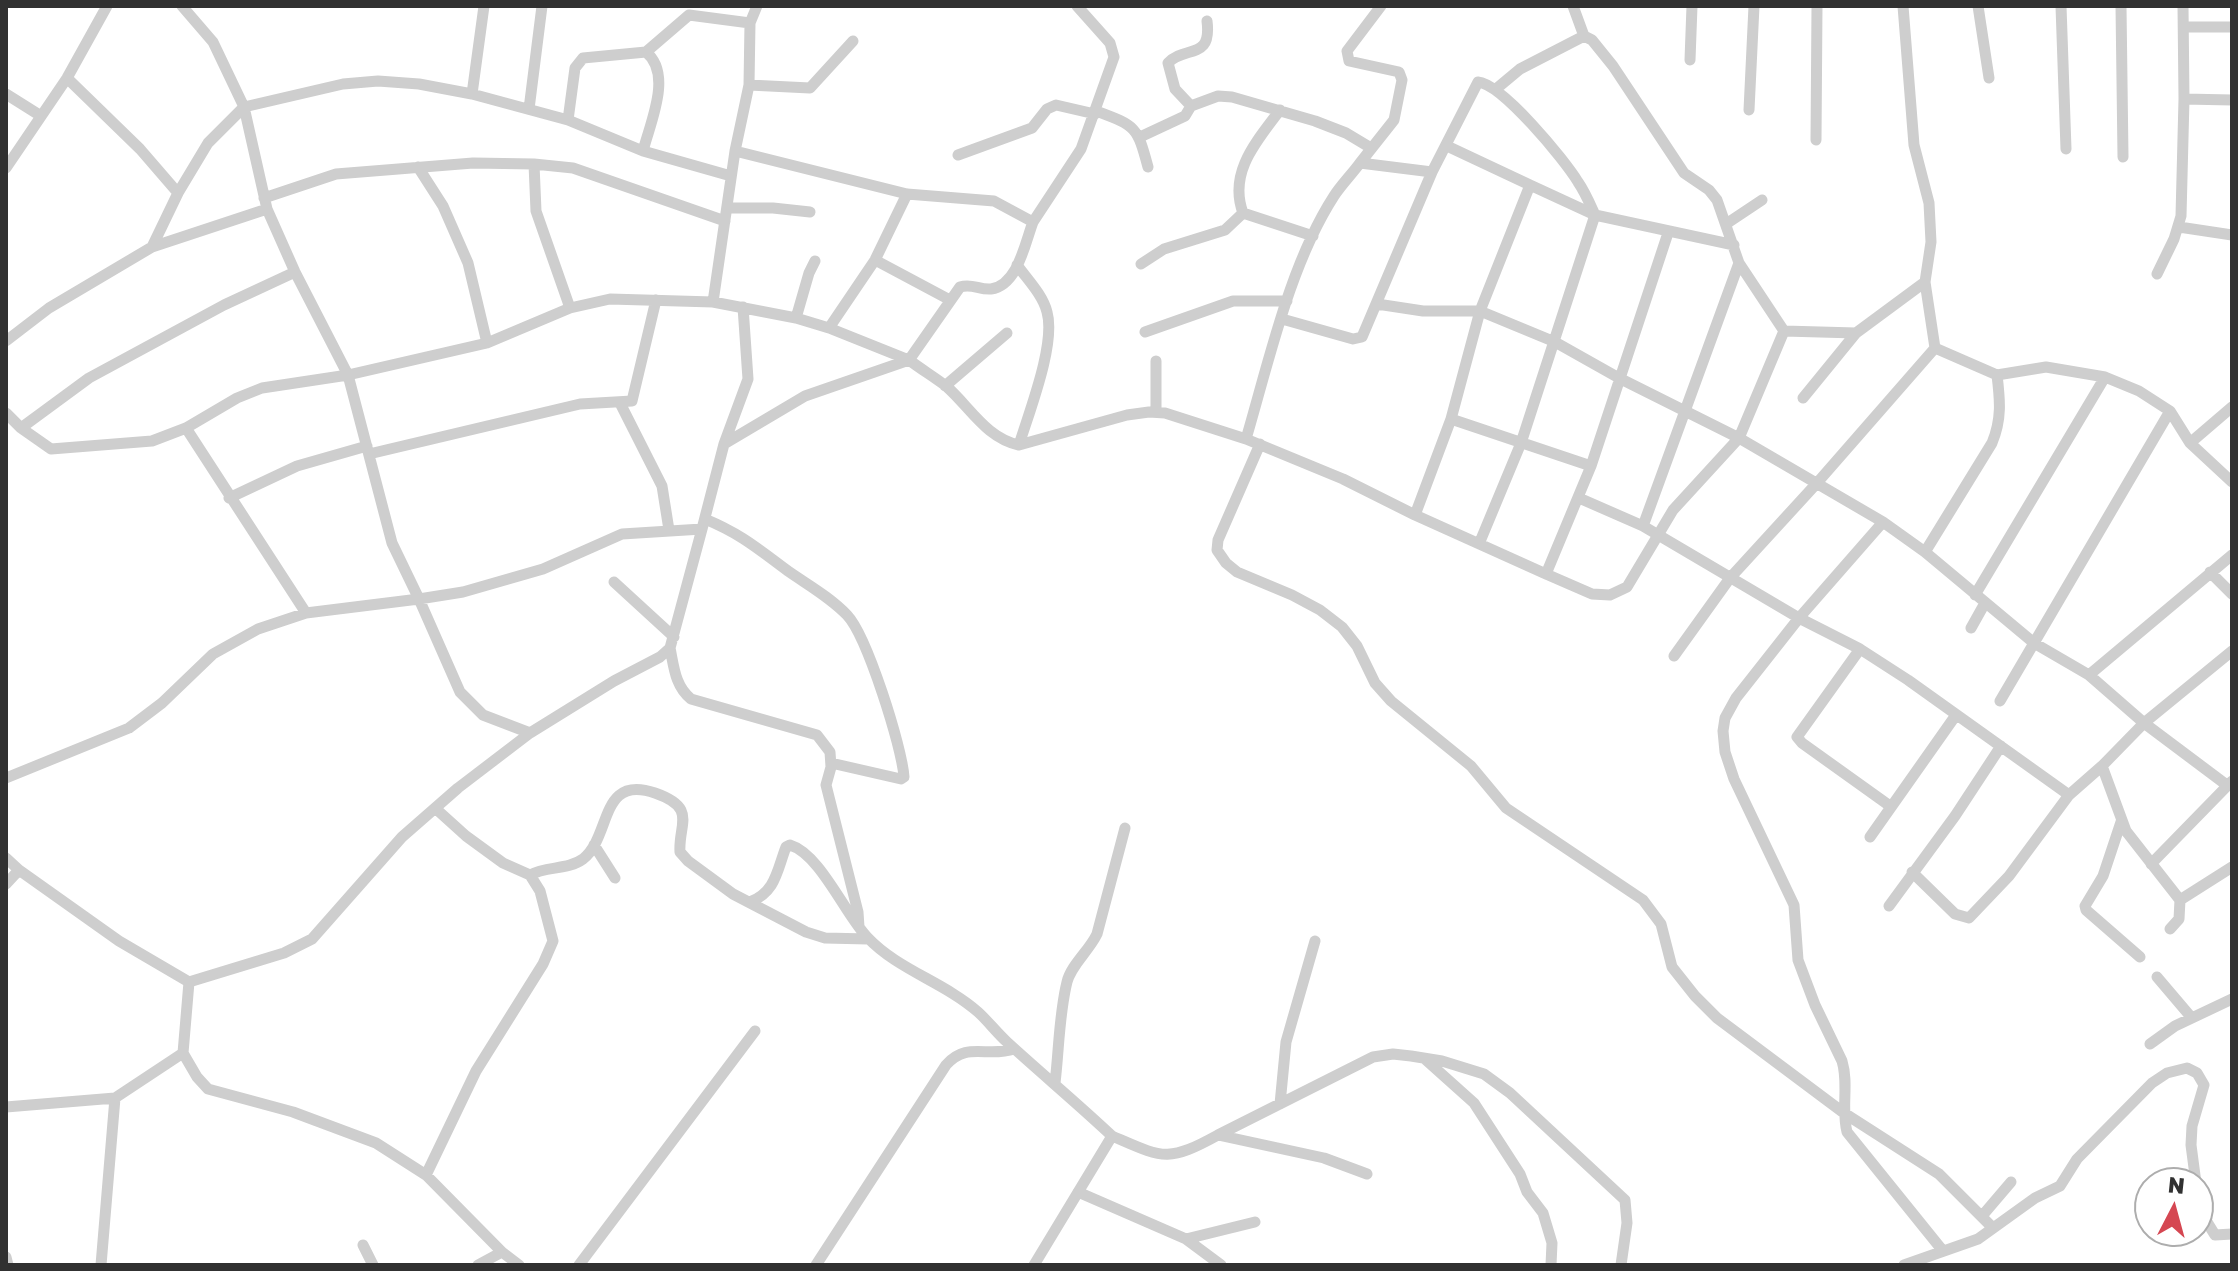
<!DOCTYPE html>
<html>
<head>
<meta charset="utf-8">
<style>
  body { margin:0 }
  #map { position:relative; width:2238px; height:1271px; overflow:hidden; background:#fff; font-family:"Golos Text",sans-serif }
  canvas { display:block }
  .frame { position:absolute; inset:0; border:8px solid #313131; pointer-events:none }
  .north { position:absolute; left:2134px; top:1167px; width:80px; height:80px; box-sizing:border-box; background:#fff; border:2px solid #adadad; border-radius:50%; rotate:6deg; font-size:22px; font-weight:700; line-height:32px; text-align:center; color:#313131 }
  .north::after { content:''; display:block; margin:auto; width:28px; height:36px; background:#d54752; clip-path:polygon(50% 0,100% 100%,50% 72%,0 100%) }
</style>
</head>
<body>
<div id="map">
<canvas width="2238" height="1271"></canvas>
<div class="frame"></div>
<div class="north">N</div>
</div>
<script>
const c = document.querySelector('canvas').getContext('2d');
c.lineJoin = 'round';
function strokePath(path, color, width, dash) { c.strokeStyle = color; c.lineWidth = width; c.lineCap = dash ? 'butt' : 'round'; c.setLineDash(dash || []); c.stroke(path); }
strokePath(new Path2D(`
  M1573,6L1584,36L1592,40L1613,66L1684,173L1709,190L1717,200L1739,263L1784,331
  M1978,6L1989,78
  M2061,6L2066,149
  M2121,6L2123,157
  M2184,27H2232
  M1690,60L1692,6
  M67,78L140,149L178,193
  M749,85L810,88L853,41
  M1496,89L1520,69L1584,36
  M6,94L41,116
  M472,94L484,6
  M2184,99L2232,100
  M1191,106L1175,89L1168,63C1185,45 1212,61 1207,21
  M529,109L542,6
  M1749,110L1754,6
  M1096,111C1136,126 1137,126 1148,167
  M568,120L575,68L583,58L646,52L689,15L750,23
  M1140,137L1185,116L1191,106L1218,96L1232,97L1315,121L1346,133L1371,148
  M1816,140L1817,6
  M1447,146L1530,185
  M643,151C650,123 673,74 646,52
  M735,151L907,194L994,201L1033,222L1081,149L1114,57L1110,43L1077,6
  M958,155L1032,128L1047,109L1056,105L1095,114
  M1360,163L1394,120L1402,80L1399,72L1349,61L1347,51L1381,6
  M534,164L536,211L570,308
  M418,167L443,206L468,263L487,343
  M6,168L67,78L107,6
  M264,198L336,174L473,163L534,164L573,168L725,221
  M727,208H773L810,212
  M1243,213C1228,172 1257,141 1280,110
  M1726,224L1762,200
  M2179,227L2232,235
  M152,247L178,193L208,143L244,107L343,84L378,81L419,84L472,94L568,120L643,151L731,176
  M875,260L950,300
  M1141,264L1164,249L1225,230L1243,213L1313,236
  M2157,274L2174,239L2181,216L2184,99L2183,6
  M713,302L735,151L749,85L750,23L757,6
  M1377,304L1423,311H1480L1555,342L1619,378L1739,438L1883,522L1925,552L2034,643L2089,675L2144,723L2228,786L2232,785
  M743,307L748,379L724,444L805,396L909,360C921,369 934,377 946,386C970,407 986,438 1019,445C1029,412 1056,344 1047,312C1043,295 1027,279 1017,265
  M796,318L809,273L815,261
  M1282,319L1353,339L1362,337L1432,172L1478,82C1502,84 1564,159 1578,182C1585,192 1590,204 1595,215L1521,443L1479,544
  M829,328L875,260L907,194
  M1145,332L1233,301H1287
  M6,341L49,308L152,247L267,209
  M1935,348L1997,375L2046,367L2105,377L2139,391L2170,411L2190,443L2232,482
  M945,386L1007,333
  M1803,398L1856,333
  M620,403L662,486L669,530
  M1156,412V361
  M6,413L21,428L51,449L152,441L186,428L237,398L262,388L348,375L487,343L570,308L610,299L713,302L796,318L829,328L909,360L960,287C972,283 979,290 991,289C1018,285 1025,243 1033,222
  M1451,419L1591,466
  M21,428L89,378L224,305L295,272
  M186,428L306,613
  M1246,439C1269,361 1290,264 1334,196C1341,185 1352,174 1360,163L1432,172
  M2190,443L2232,407
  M1260,444L1218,540L1217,550L1226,563L1237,572L1292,595L1320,610L1342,627L1357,646L1375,683L1391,701L1471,766L1506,808L1643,900L1661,924L1672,967L1695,996L1717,1018L1844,1113L1939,1174L1992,1227
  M1019,445L1127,415L1149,412L1165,413L1246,439L1343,479L1415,515L1546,574L1591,466L1668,233
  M369,454L580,404L632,401L656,300
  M229,498L297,466L367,446
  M1579,498L1643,526L1799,618L1860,649L1908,680L2069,795
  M1415,515L1451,419L1480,311L1530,185L1595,215L1734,245
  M705,519C741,534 757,548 788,571C808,585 830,597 847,615C867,636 902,747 904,777L901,779L831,763
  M1883,522L1799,618L1736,698L1725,718L1723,731L1725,752L1734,779L1794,905L1798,960L1815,1005L1842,1061C1849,1084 1841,1108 1847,1132L1943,1251
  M1643,526L1739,263
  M1925,552L1992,443C2002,419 2000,400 1997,375
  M2210,572L2232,594
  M1546,574L1592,594L1610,595L1627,587L1673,510L1739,438L1784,331L1856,333L1925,282
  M614,582L674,637
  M1975,595L2105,377
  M1971,628L1985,603
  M670,648C674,667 675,686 691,699L817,735L830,752L831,767L826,785L858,912L859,927
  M1860,649L1797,737L1802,743L1890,806
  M1674,656L1730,578L1817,483L1935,348L1925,282L1931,242L1929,203L1914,145L1903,6
  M2089,675L2232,555
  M2000,701L2170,411
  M530,733L483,715L460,692L419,599L463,592L543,569L622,534L702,529L724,444
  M2102,766L2126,831L2180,900L2179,919L2170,929
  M6,778L129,728L162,703L213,654L258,629L306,613L419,599L392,543L348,375L295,272L267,209L244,107L213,42L182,6
  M2121,822L2103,876L2085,906L2086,910L2140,957
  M1870,837L1956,715
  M594,845L615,878
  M6,858L19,870L119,941L189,982L284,953L312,939L402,837L458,788L530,733L614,681L660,657L670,648L702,529
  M2151,864L2232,781
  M1912,872L1955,914L1969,918L2009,876L2069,795L2102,766L2144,723L2232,651
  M530,875C546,866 568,870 583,859C612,836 599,774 655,793C698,808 678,824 680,852L688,861L733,894L806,932L825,938L868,939
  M6,884L19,870
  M2180,900L2232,867
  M750,902C776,892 777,870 786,847L790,845C820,854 845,914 867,937C898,970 944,982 978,1012C988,1021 997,1033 1007,1042C1042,1074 1078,1104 1112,1136L1034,1265
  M1889,906L1955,816L2001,746
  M2157,977L2191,1017
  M2150,1044L2175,1026L2232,999
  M183,1053L197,1077L208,1089L293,1112L376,1143L426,1175L502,1252L519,1265
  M1426,1060L1474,1103L1520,1174L1527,1192L1543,1213L1552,1243L1551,1265
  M1055,1083C1059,1050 1059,1014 1067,982C1071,965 1089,951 1097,934L1125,828
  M1280,1104L1286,1042L1315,941
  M6,1107L115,1098L183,1053L189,982
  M1218,1135L1373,1057L1393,1054L1411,1056L1442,1061L1484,1074L1510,1093L1625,1200L1627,1223L1621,1265
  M1112,1136C1163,1158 1167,1163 1218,1135L1324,1158L1367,1174
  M426,1175L476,1071L543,964L553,941L540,891L530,875L503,863L466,836L435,808
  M1078,1192L1186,1239L1221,1265
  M2198,1195L2207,1222L2215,1235L2232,1234
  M1982,1216L2011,1182
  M1186,1239L1255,1222
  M363,1245L373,1265
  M6,1257L8,1265
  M101,1265L115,1098
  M478,1265L502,1252
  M579,1265L755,1031
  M816,1265L946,1065C967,1041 987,1058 1014,1049
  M1904,1265L1978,1239L2035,1198L2060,1186L2077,1159L2152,1083L2167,1073L2187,1068L2197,1073L2204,1085L2192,1126L2191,1145L2196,1183`), '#cecece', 11);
</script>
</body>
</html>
